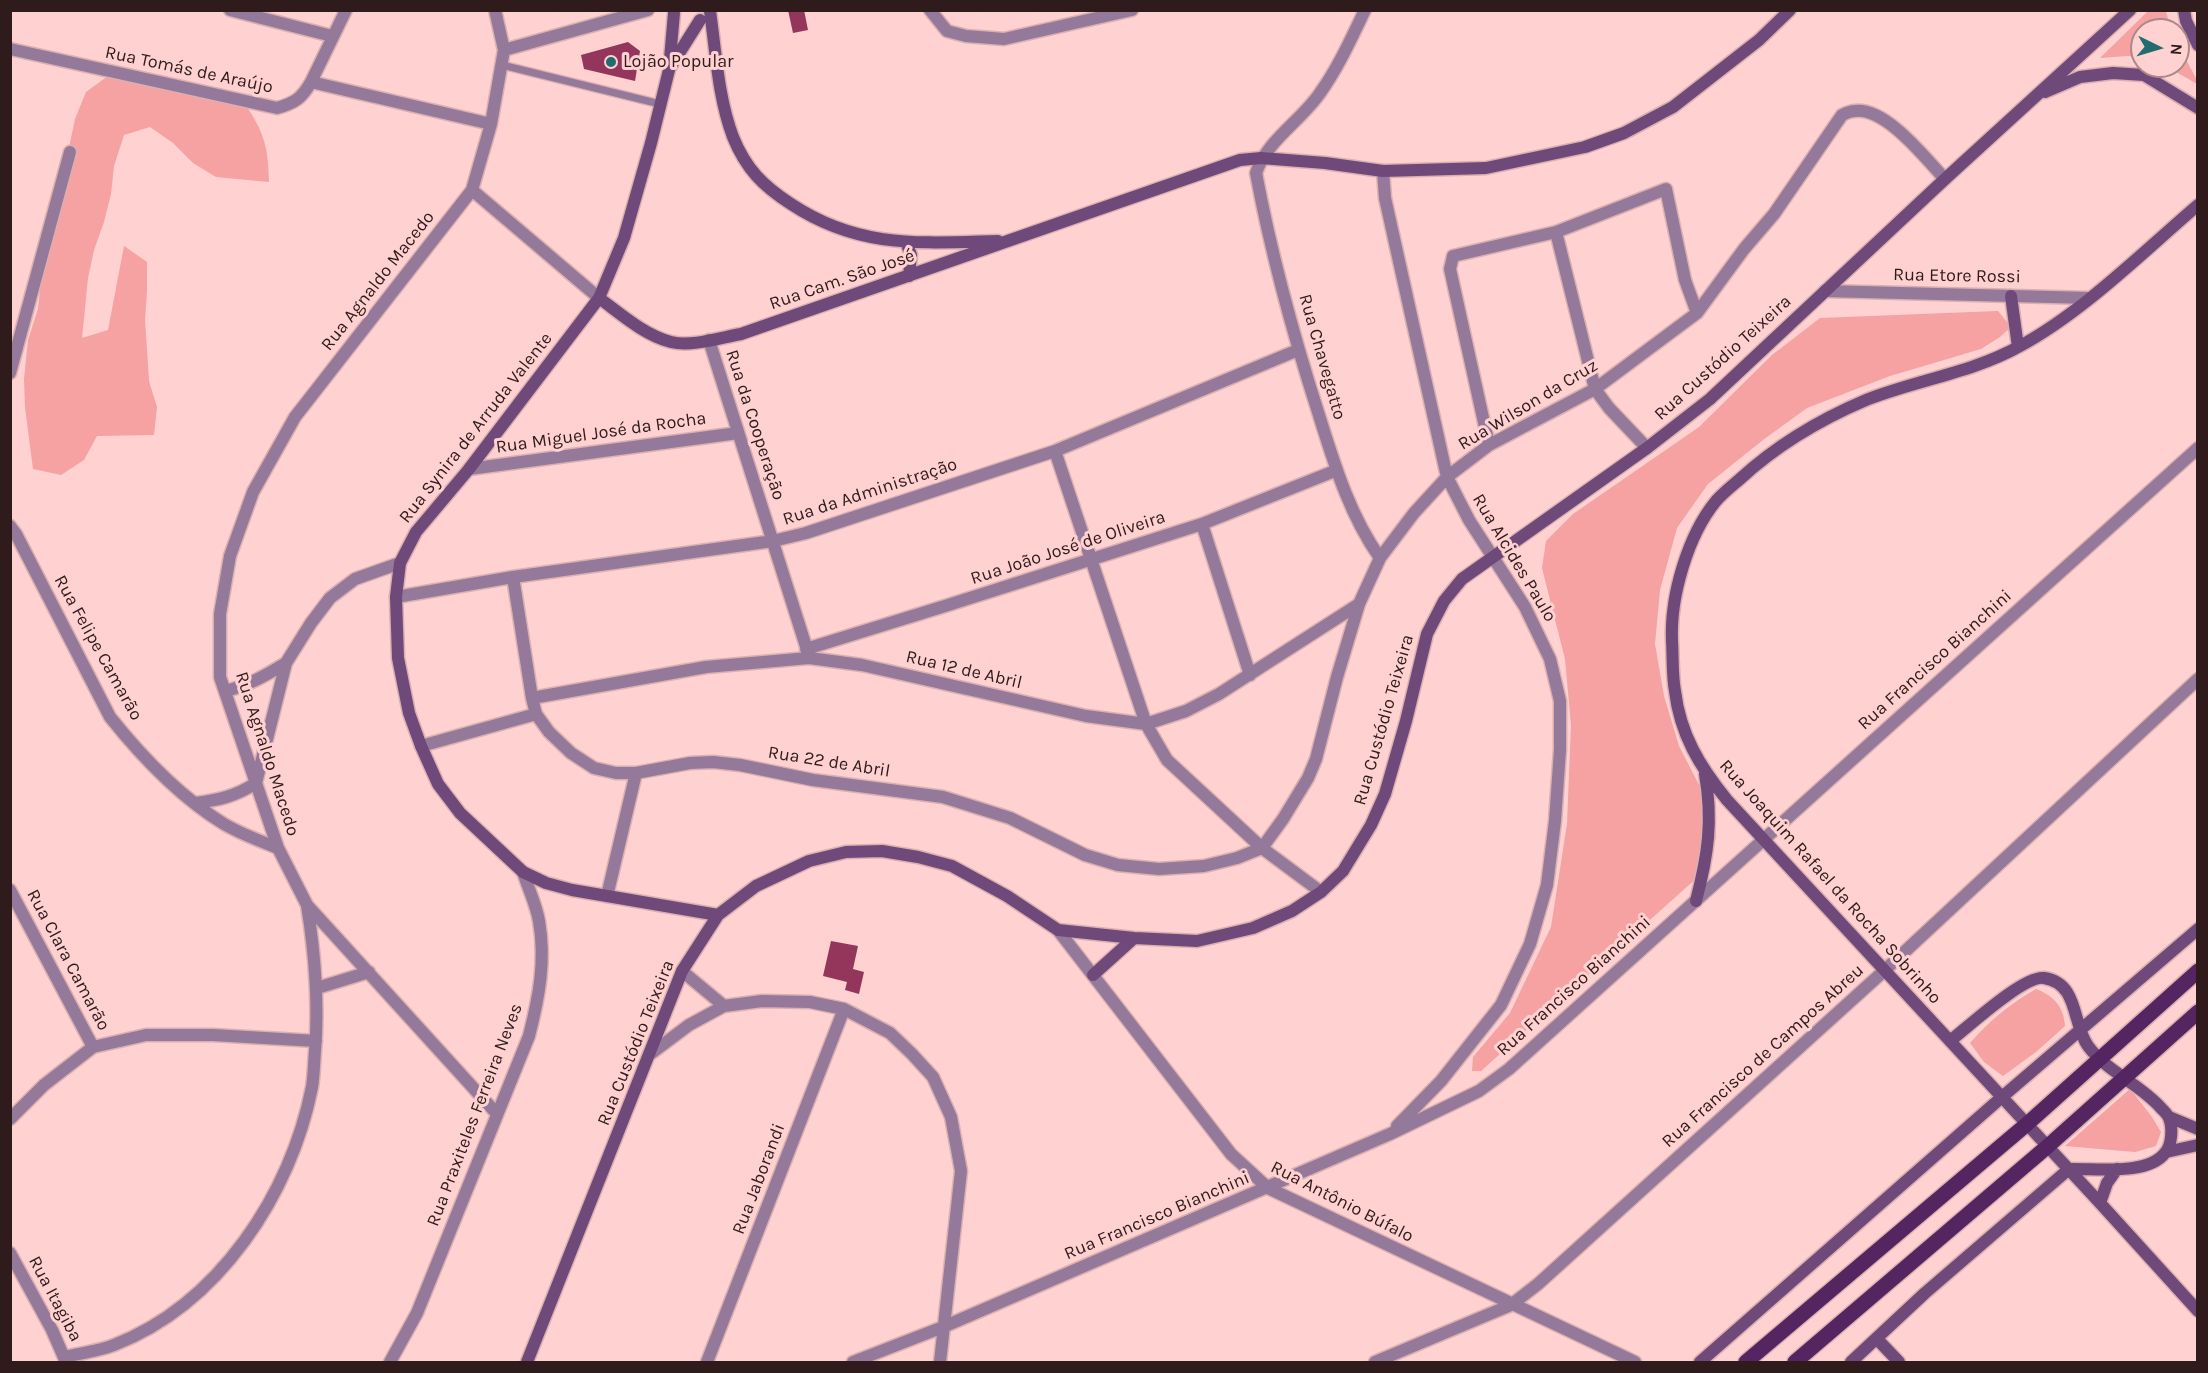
<!DOCTYPE html>
<html>
<head>
<meta charset="utf-8">
<style>
  body { margin:0 }
  #map { position:relative; width:2208px; height:1373px; overflow:hidden; background:#ffd1d1; font-family:Karla,sans-serif }
  canvas { display:block }
  .frame { position:absolute; inset:0; border:12px solid #2f1b1b; pointer-events:none }
  .north { position:absolute; left:2130px; top:18px; width:60px; height:60px; box-sizing:border-box; background:#ffd1d1; border:2px solid #ac8888; border-radius:50%; rotate:95deg; font-size:16px; font-weight:700; line-height:24px; text-align:center; color:#2f1b1b }
  .north::after { content:''; display:block; margin:auto; width:21px; height:27px; background:#206c6f; clip-path:polygon(50% 0,100% 100%,50% 72%,0 100%) }
</style>
</head>
<body>
<div id="map">
<canvas width="2208" height="1373"></canvas>
<div class="frame"></div>
<div class="north">N</div>
</div>
<script>
const c = document.querySelector('canvas').getContext('2d');
c.lineJoin = 'round';
function fill(path, color) { c.fillStyle = color; c.fill(path, 'evenodd'); }
function strokePath(path, color, width, dash) { c.strokeStyle = color; c.lineWidth = width; c.lineCap = dash ? 'butt' : 'round'; c.setLineDash(dash || []); c.stroke(path); }
function write(font, color, halo, rows, align = 'center') {
  c.font = font + ' Karla,sans-serif'; c.lineWidth = 6; c.setLineDash([]); c.textBaseline = 'middle'; c.strokeStyle = halo; c.fillStyle = color; for (const [text, x, y, turn = 0] of rows) {
    c.save(); c.translate(x, y); c.rotate((+turn || 0) * Math.PI / 180); c.textAlign = isNaN(turn) ? turn : align; if (halo) c.strokeText(text, 0, 0); c.fillText(text, 0, 0); c.restore();
  }
}
fill(new Path2D(`
  M2148,11H2166L2171,30H2142V57L2127,56L2100,58Z
  M2178,45L2197,80V84L2166,66H2178Z
  M108,76L245,104C265,134 268,147 269,182L216,177L193,163L173,143L150,127L124,135L114,166L111,194L104,222L94,250L88,278L82,338L108,330L124,246L147,262V291L145,320L149,381L157,407L154,435L97,436L84,460L61,475L33,469L25,407L24,379L28,340L38,309L41,280L75,119L86,92Z
  M1998,311L2011,327L2000,337L1981,349L1890,376L1807,408L1763,440L1708,484L1677,528L1660,590L1655,644L1664,696L1679,746L1711,808L1716,838L1699,876L1481,1071H1472L1473,1057L1510,1013L1551,927L1567,824L1571,725L1565,659L1542,568L1546,541L1573,514L1699,427L1772,355L1820,318Z
  M2036,989C2054,996 2064,1007 2065,1026L2036,1052L2003,1076L1984,1062L1970,1043C1989,1021 2011,1003 2036,989Z
  M2130,1089L2152,1117L2161,1132L2156,1146L2135,1152L2065,1146Z`), '#f6a1a2');
fill(new Path2D(`
  M788,10H804L808,30L793,33Z
  M628,42L640,51L635,81L584,69L581,55Z
  M831,941L858,946L853,969L864,972L859,994L845,990L847,982L823,976Z`), '#94365b');
const lane = new Path2D(`
  M502,65L660,104`);
const street = new Path2D(`
  M230,10L332,36
  M495,10L504,50L491,124L472,190L295,417L253,492L230,556L220,614V677L278,848L307,905L497,1114
  M930,10L947,31L966,36L1004,39L1132,10
  M1365,10C1351,39 1338,68 1320,93C1301,121 1267,140 1256,173C1271,253 1293,334 1318,412C1334,463 1349,514 1380,558
  M10,49L277,108C295,103 302,98 311,82L491,124
  M504,50L648,10
  M311,82L346,10
  M1383,171L1385,198L1447,477L1469,520L1525,607L1550,659L1560,701V750L1555,821L1547,885L1530,944L1501,1005L1441,1081L1397,1126
  M472,190L599,298
  M1556,232L1595,389L1609,408L1647,448
  M1825,291L2089,298
  M709,340L809,656
  M10,373L70,152
  M1489,445L1450,269L1453,256L1556,232L1666,189L1685,280L1697,313
  M1055,451L1146,724L1167,760L1262,848L1321,892
  M469,469L738,433
  M1202,524L1250,675
  M10,526L16,534L110,717C142,757 180,797 224,824C241,834 260,841 278,848
  M513,577L532,698L536,714L549,732L571,753L594,768L616,773H636L690,763L713,762L740,765L813,780L943,797L1010,818L1085,855L1118,865L1159,869L1204,866L1237,858L1262,848L1283,819L1308,778L1316,759L1337,677L1359,604L1380,558L1414,513L1447,477L1489,445L1595,389L1697,313L1744,249L1774,214L1842,115C1846,113 1851,111 1855,111C1886,107 1926,159 1945,179
  M396,597L513,577L773,541L806,533L1055,451L1298,350
  M806,649L945,606L1202,524L1337,470
  M225,691C248,686 266,675 286,663
  M532,698L706,667L809,658L862,665L1086,716L1146,724L1186,711L1219,694L1359,604
  M421,746L536,714
  M196,803C219,800 236,796 256,783L286,663L311,623L330,598L355,579L400,563
  M10,890L93,1047
  M607,896L636,773
  M1058,930L1231,1154L1268,1188L1635,1362
  M682,971L724,1006
  M317,988L369,972
  M649,1055L689,1025L724,1006L762,1001L810,1002L844,1009L890,1033L912,1054L933,1077L951,1117L961,1171L940,1362
  M10,1119L44,1085L93,1047L146,1035H213L316,1041
  M10,1253L52,1330L66,1362
  M65,1357C81,1353 99,1351 114,1345C219,1304 291,1194 312,1087C314,1075 314,1062 315,1051C319,1001 315,954 307,905
  M390,1362L417,1313L529,1036C539,997 546,961 539,921C536,904 528,888 523,872
  M707,1362L844,1009
  M853,1362L943,1327L1390,1134L1479,1091L1509,1069L2198,448
  M1375,1362L1511,1305L1538,1284L1885,970L2198,679`);
const secondary = new Path2D(`
  M2184,10L2186,21L2198,45
  M710,11C716,53 718,97 733,137C746,169 763,186 791,204C859,249 920,243 998,241
  M674,13L669,70L651,143L624,238L599,298L469,469L416,532L400,563L396,597L398,658L409,713L421,746L438,784L460,813L523,872L546,883L572,890L718,915
  M671,66L700,20
  M2045,92L2080,77L2113,73L2144,75L2198,108
  M2198,205C2143,252 2083,312 2020,346C1972,373 1916,380 1866,400C1819,420 1777,445 1740,479C1732,486 1723,493 1716,501C1688,535 1670,596 1672,641C1673,657 1672,675 1675,691C1680,734 1700,767 1727,800L2100,1203L2198,1311
  M906,242L911,255L909,276
  M2011,296L2018,347
  M599,298C621,314 644,335 671,342C692,347 719,338 741,334L1240,160L1261,158L1325,163L1383,171L1486,168L1585,147L1624,133L1673,107L1759,40L1790,10
  M1696,901C1708,855 1713,821 1705,774
  M1093,975L1134,938
  M1950,1041C1968,1027 2024,975 2044,978C2079,983 2072,1024 2088,1046C2107,1072 2140,1084 2161,1108C2164,1111 2168,1115 2169,1118C2173,1128 2172,1145 2165,1153C2147,1176 2096,1168 2069,1169
  M2169,1117L2198,1129
  M2166,1152L2198,1145
  M2100,1203L2107,1183L2117,1169
  M1877,1339L1899,1362
  M527,1362L682,971L718,915L756,886L809,861L846,852L882,851L918,857L952,866L1007,896L1058,930L1134,938L1197,941L1253,928L1292,911L1321,892L1343,871L1371,825L1385,794L1406,721L1427,634L1444,601L1462,579L1647,448L1710,399L1945,179L2130,10
  M1700,1362L2002,1097L2198,929
  M1851,1362L1925,1293L2069,1169`);
const primary = new Path2D(`
  M1746,1362L2027,1124L2198,971
  M1795,1362L2048,1146L2198,1012`);
strokePath(lane, '#dab0b0', 10);
strokePath(street, '#dab0b0', 15);
strokePath(secondary, '#dab0b0', 15);
strokePath(primary, '#dab0b0', 18);
strokePath(lane, '#94799b', 7);
strokePath(street, '#94799b', 12);
strokePath(secondary, '#6f497a', 12);
strokePath(primary, '#542561', 15);
for (const [x, y, r, color] of [
  [611,62,6,"#206c6f"]
]) { const dot = new Path2D(); dot.arc(x, y, r, 0, 2 * Math.PI); c.fillStyle = color; c.fill(dot); strokePath(dot, '#ffd1d1', 2); }
write('18px', '#2f1b1b', '#ffd1d1', [
  ["Lojão Popular",623,62]
], 'left');
write('18px', '#2f1b1b', '#ffd1d1', [
  ["Rua Tomás de Araújo",189,70,12],
  ["Rua Etore Rossi",1957,276,1],
  ["Rua Cam. São José",842,280,-19],
  ["Rua Agnaldo Macedo",378,281,-52],
  ["Rua Chavegatto",1322,357,74],
  ["Rua Custódio Teixeira",1723,358,-42],
  ["Rua Wilson da Cruz",1528,405,-31],
  ["Rua da Cooperação",755,425,72],
  ["Rua Synira de Arruda Valente",476,428,-52],
  ["Rua Miguel José da Rocha",601,433,-8],
  ["Rua da Administração",870,492,-18],
  ["Rua João José de Oliveira",1068,548,-18],
  ["Rua Alcides Paulo",1514,558,59],
  ["Rua Felipe Camarão",98,648,61],
  ["Rua Francisco Bianchini",1935,660,-42],
  ["Rua 12 de Abril",964,670,13],
  ["Rua Custódio Teixeira",1384,720,-74],
  ["Rua Agnaldo Macedo",267,754,72],
  ["Rua 22 de Abril",829,762,9],
  ["Rua Joaquim Rafael da Rocha Sobrinho",1830,882,48],
  ["Rua Clara Camarão",68,960,62],
  ["Rua Francisco Bianchini",1574,986,-42],
  ["Rua Custódio Teixeira",636,1043,-68],
  ["Rua Francisco de Campos Abreu",1763,1056,-42],
  ["Rua Praxiteles Ferreira Neves",475,1115,-69],
  ["Rua Jaborandi",759,1179,-69],
  ["Rua Antônio Búfalo",1342,1202,27],
  ["Rua Francisco Bianchini",1157,1216,-23],
  ["Rua Itagiba",55,1299,62]
]);
</script>
</body>
</html>
